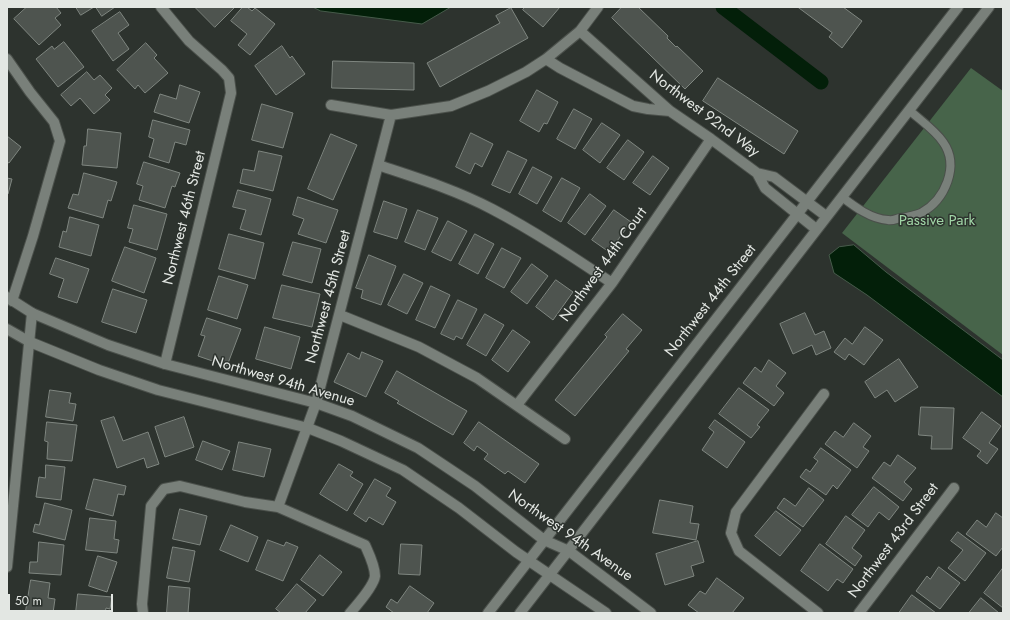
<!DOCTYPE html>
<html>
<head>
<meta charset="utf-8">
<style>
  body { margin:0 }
  #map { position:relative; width:1010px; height:620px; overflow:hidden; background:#2d332e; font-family:Jost,sans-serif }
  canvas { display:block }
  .frame { position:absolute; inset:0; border:8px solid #e3e7e3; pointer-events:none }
  .scale { position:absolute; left:8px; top:594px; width:105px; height:18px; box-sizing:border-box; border:2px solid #e3e7e3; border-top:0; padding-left:5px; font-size:12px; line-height:14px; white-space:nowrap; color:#e3e7e3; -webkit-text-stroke:3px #2d332e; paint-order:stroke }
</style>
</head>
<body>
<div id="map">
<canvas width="1010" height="620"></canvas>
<div class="frame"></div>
<div class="scale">50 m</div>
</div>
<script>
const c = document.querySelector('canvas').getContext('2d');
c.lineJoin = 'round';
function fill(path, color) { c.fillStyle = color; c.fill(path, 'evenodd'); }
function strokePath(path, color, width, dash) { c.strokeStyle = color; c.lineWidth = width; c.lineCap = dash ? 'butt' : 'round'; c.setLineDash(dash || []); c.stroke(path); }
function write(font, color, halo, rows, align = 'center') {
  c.font = font + ' Jost,sans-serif'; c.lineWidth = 3; c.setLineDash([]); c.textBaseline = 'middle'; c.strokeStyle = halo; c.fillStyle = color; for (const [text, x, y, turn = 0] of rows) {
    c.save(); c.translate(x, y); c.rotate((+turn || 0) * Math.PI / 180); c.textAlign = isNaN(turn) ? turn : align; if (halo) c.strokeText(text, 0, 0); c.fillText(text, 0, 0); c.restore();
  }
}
fill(new Path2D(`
  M971,68L1003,91V355L842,233Z`), '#47644a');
const water = new Path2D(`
  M313,7H451L422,24L321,11Z
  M854,245L886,272L1003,360V397L867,295L834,273L829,255L839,247Z`);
fill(water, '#031f09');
strokePath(water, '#465b4a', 1);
strokePath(new Path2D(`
  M723,7L821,82`), '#031f09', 15);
const building = new Path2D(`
  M27,7H56L61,13L55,18L61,25L39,45L14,19Z
  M76,7H94L81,15Z
  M96,7H115L102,16Z
  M195,7H233L234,8L215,27Z
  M243,7H247L252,11L255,8L275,24L250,55L238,45L247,34L231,21Z
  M525,7H560L543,27L523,10Z
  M622,7H638L668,36L667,38L676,47L677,46L703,71L685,89L612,18Z
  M798,7H843L862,21L842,48L829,37L832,33Z
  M511,8L528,38L440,87L427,63L500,23L496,16Z
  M120,12L129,25L118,33L129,49L113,61L92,31Z
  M64,42L84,67L58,87L36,59L52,46L54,49Z
  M146,43L157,55L154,58L168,73L145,93L138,85L135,89L117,70Z
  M282,46L290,58L292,56L305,74L276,95L255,66Z
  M333,61L414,63V90L332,88Z
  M87,72L94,80L100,75L112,88L105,95L110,100L94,114L80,98L71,106L61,95Z
  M718,78L798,131L784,154L703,101Z
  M180,85L200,92L189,123L154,112L160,94L176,99Z
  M537,90L558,102L547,124L544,123L539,132L520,121Z
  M262,104L293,113L283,148L252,140Z
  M574,109L592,119L575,149L557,139Z
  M153,120L190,130L186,145L175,142L169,163L149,157L154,139L149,137Z
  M602,123L620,135L600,163L583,150Z
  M88,129L121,133L117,168L82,165L84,146H86Z
  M471,133L493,144L482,167L475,163L470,174L456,167Z
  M331,134L357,145L333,200L308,189Z
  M7,136L21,147L9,163L7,162Z
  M628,140L644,152L624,180L607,168Z
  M259,151L282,156L273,191L240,183L243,169L254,171Z
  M508,151L527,160L510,193L492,185Z
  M653,156L669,168L650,195L633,183Z
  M144,162L180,173L175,187L172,186L165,208L139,200L143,186L137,184Z
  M533,167L552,177L537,204L519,194Z
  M84,173L117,182L111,201L108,200L103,218L68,208L73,194L78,195Z
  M7,178L12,179L8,194L7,193Z
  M562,178L580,188L561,222L543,211Z
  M238,190L271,199L261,235L240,229L246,210L233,207Z
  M590,194L606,206L585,235L568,223Z
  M298,197L338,210L326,243L298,234L304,219L293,215Z
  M384,201L407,209L397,239L374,232Z
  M134,205L167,214L157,250L129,242L133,229L128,228Z
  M418,210L438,218L425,250L405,242Z
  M614,210L631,222L609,252L592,240Z
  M70,217L99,225L91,256L59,247L63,231L66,232Z
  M448,221L467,231L451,261L432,252Z
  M229,234L264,243L255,279L219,269Z
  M475,234L494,244L478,274L459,264Z
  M293,242L321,249L312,283L283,275Z
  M125,247L156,258L144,293L112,281Z
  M502,248L521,258L504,288L486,278Z
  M369,255L396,266L381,305L361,298L363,290L356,288Z
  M56,258L89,269L77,303L58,297L64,279L50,274Z
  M532,264L548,276L527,304L511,292Z
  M404,274L423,283L407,314L388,305Z
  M219,276L248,285L237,319L208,310Z
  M556,280L573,292L553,320L536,307Z
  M282,285L320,294L312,327L273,318Z
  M431,286L450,295L435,328L416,320Z
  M113,289L147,300L136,333L102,322Z
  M458,300L477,309L462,339L456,336L454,340L441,334Z
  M805,313L815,335L824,331L831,348L816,355L812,345L793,354L780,324Z
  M485,314L504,325L486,356L467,345Z
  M623,314L642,330L626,349L629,351L575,416L555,400L607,337L605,335Z
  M207,318L241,329L227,366L198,356L205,336L201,335Z
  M265,327L300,337L291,369L256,359Z
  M865,327L883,340L864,365L849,354L845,360L834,352L845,338L852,344Z
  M513,330L530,342L508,372L492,360Z
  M362,352L383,361L366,397L334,382L348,353L359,359Z
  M899,359L918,387L895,402L887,390L875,398L865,382Z
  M769,360L786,373L776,386L784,393L774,406L743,383L755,367L761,372Z
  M397,371L467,411L453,435L397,403L399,401L385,393Z
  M739,388L769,410L757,425L760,427L751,438L719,414Z
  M50,390L71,393L69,403L76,404L73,421L46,417Z
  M921,407L954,408L952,449H931L932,436L919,435Z
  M982,412L1001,426L989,443L998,449L987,464L977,456L981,451L963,438Z
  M114,417L123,441L148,432L159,464L147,468L144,458L117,468L101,421Z
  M184,417L194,447L165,457L155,427Z
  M715,420L745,442L727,468L702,450L714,432L709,428Z
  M47,422L77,425L72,461L47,459L48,442L45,441Z
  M479,422L539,464L525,483L508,471L505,474L484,459L488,454L477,446L474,451L464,443Z
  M854,423L871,436L863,447L869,451L857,468L825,444L835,431L843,437Z
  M203,441L230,451L222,470L196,460Z
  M239,442L271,449L264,477L233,470Z
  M821,448L851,470L837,489L833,485L826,495L800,477L806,469L810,472L818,461L814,458Z
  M898,455L916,468L904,482L912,489L903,501L872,478L884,462L890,466Z
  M339,464L353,472L350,476L363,484L347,511L320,494Z
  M46,465L65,467L61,500L36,497L39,477L45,478Z
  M94,479L126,486L124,495L118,494L113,516L86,509Z
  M375,479L391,488L386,496L396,502L383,525L369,517L366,522L354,514Z
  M874,487L899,507L889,520L879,512L868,527L852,515Z
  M809,488L824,500L803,527L777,508L784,498L795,506Z
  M660,500L693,506L690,523L699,524L696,540L653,533Z
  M45,503L72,510L65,540L33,532L35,524L39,525Z
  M180,509L207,516L200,545L173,539Z
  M776,511L801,530L780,556L755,536Z
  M996,513L1003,518V547L996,556L966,534L977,520L986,527Z
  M846,516L865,530L852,548L862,556L855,566L826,544Z
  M90,518L116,521L114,539L119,540L117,553L86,550Z
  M231,525L258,537L248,562L220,550Z
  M958,532L986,553L965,581L948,568L963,550L951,541Z
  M268,540L284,546L286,542L298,547L283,581L256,570Z
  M698,541L704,562L691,566L694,576L665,585L656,554Z
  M39,542L64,545L61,575L29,573L30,562H37Z
  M401,544L422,545L420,575L399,574Z
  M820,544L853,569L843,583L837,579L828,591L801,571Z
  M173,547L195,551L189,582L167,578Z
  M320,555L342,572L323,596L301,580Z
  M98,556L117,562L107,592L89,586Z
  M939,567L960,583L940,609L916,591L927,576L930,579Z
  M1003,568V608L984,593Z
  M717,578L744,598L732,613H699L688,605L700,591L705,594Z
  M31,580L50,583L48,598L55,599L53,613H41L26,611Z
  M297,584L316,600L305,613H281L276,609Z
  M169,586L190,588L188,613H167Z
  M410,586L434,603L427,613H394L386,607L391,599L397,603Z
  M78,594L112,597L110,609L106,608L105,613H76Z
  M912,595L936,613H899Z
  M981,598L999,613H969Z`);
fill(building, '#4e544f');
strokePath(building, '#7f8680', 1);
const lane = new Path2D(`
  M842,197C855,207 871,219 888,220C892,221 896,219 900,218C907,217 914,216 921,213C945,200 960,166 943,142C935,130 920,120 909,110`);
const street = new Path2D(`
  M161,7L189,41L222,70L229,78L231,93L165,364
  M580,31L670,111L711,139L757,173L774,177L826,216
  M7,59L30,92L54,122L60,141L33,236L12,301
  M546,59L560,68L633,106L648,109L670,111
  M331,105L391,115L451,106L488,91L526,72L546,59L580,31L598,7
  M378,165C417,178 456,190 492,209C534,231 573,257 612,283
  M757,173L765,188L816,229
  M340,315L419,347L477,378L565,439
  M517,405L612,283L711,139
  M278,507L316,403L391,115
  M7,567L32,313
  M143,613L142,604L151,506L164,489L180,486L245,502L278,507L365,545C369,554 375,566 375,576C374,586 357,605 350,613
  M818,613L739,551L731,533L736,512L824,394
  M859,613L954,488`);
const secondary = new Path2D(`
  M7,297L32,313L108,345L165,364L316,403L352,416L418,448L475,486L544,540L569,551L651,613
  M7,329L30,342L99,370L158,390L308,428L341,441L403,470L459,508L516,552L606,613
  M488,613L958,7
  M520,613L989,7`);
strokePath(lane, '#4b504b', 10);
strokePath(street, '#4b504b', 12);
strokePath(secondary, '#4b504b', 12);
strokePath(lane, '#79807a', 8);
strokePath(street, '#79807a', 10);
strokePath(secondary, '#79807a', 10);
write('15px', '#e3e7e3', '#2d332e', [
  ["Northwest 92nd Way",704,114,37],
  ["Northwest 46th Street",185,218,-76],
  ["Northwest 44th Court",604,265,-54],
  ["Northwest 45th Street",329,297,-75],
  ["Northwest 44th Street",711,301,-52],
  ["Northwest 94th Avenue",283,382,16],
  ["Northwest 94th Avenue",570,536,35],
  ["Northwest 43rd Street",894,541,-53]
]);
write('15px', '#a0d5a6', '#2d332e', [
  ["Passive Park",937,221]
]);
</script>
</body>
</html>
